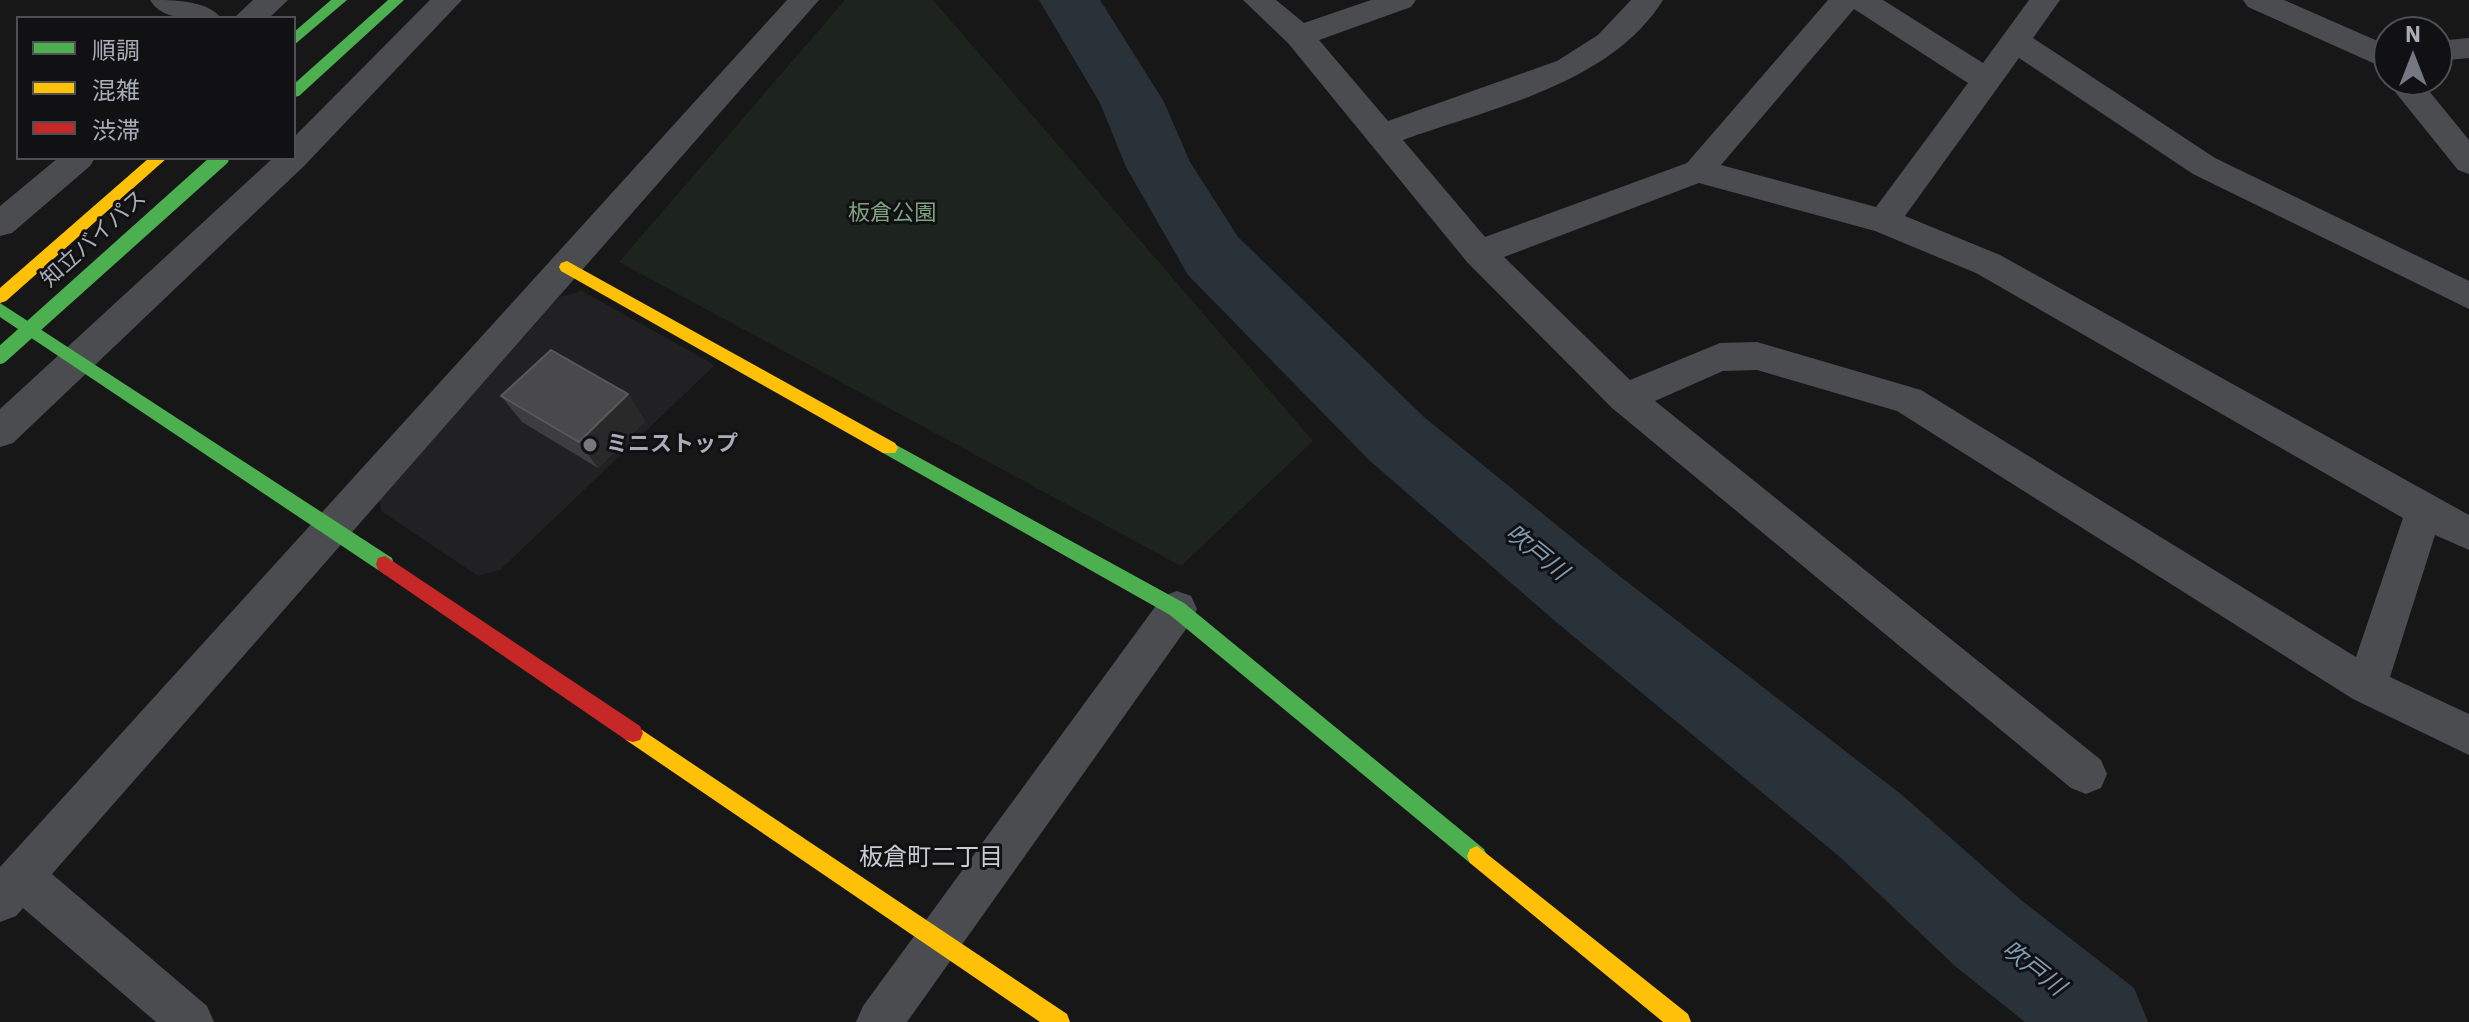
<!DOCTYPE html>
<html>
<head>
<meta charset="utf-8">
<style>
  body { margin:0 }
  #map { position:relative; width:2469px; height:1022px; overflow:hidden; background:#171717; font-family:"IBM Plex Sans","Noto Sans JP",sans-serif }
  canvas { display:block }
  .legend { position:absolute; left:16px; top:16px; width:280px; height:144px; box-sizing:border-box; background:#111113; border:2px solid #4d4f55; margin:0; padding:10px 14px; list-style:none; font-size:24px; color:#a8adb8 }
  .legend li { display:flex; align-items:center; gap:16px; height:40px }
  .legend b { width:40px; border:2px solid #4d4f55 }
  .north { position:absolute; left:2373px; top:16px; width:80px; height:80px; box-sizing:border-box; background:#111113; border:2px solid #4d4f55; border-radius:50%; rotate:0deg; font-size:22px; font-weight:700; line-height:32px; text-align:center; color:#a8adb8 }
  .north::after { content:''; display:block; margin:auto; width:28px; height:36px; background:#757880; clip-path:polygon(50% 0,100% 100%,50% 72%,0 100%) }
</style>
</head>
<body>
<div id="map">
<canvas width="2469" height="1022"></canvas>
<ul class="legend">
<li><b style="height:10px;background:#4caf50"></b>順調</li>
<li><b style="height:10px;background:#ffc107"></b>混雑</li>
<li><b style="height:10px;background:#c62828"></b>渋滞</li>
</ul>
<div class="north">N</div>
</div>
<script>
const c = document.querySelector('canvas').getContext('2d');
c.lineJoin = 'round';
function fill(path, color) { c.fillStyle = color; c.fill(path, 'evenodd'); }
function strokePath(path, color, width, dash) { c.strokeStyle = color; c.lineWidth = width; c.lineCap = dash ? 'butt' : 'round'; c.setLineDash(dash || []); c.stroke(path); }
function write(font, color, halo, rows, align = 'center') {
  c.font = font + ' "IBM Plex Sans","Noto Sans JP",sans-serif'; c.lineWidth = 6; c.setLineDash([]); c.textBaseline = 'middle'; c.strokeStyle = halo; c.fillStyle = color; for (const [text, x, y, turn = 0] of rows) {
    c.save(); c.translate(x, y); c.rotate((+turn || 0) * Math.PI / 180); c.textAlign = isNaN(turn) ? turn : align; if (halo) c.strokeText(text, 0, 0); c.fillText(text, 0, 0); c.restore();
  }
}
fill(new Path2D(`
  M582,291L715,365L500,570L478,576L381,511L380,500L559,297Z`), '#212123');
fill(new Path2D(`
  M845,0H933L1313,441L1181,566L619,262Z`), '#1d241e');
fill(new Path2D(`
  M1039,0H1100L1164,102L1190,162L1238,237L1424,417L1613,571L1902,795L2021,900L2134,988L2148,1022H2025L1955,966L1840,857L1555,621L1370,461L1188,275L1126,167L1100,103Z`), '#2a3239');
fill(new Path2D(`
  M150,0C173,0 207,0 221,18C198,18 164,23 150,0Z
  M253,0H288L269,18H234Z
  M430,0H462L304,166L13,443L0,447V409L273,158H294V137Z
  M787,0H819L52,874L207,1006L214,1022H156L23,908L16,916L0,922V867Z
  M1243,0H1276L1304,23L1371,0H1416L1411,7L1319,40L1388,121L1557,61L1598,35L1631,0H1663C1611,84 1491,108 1403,140L1485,237L1687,163L1828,0H1883L1983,63L2029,0H2060L2033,38L2215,158L2469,281V309L2193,174L2019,58L1905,216L2000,255L2469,515V550L2435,535L2390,677L2469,714V755L2353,699L1897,411L1757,370L1723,371L1655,401L2101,760L2107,774L2101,788L2086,794L2071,788L1612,408L1467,262L1288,43ZM1854,9L1968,83L1876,207L1721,165ZM1699,183L1875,231L1976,273L2403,518L2356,657L1921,390L1757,342L1720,343L1630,380L1504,257Z
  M2243,0H2284L2389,46V66L2373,63L2248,7Z
  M2469,38V58L2437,61V41Z
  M2389,78L2420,80L2469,140V174L2458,170L2392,88Z
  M58,158H95L90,166L12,233L0,236V206Z
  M1177,591L1191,596L1197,609L1191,622L907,1022H856L863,1006L1163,596Z`), '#4b4c50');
fill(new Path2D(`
  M331,0H347L294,45V32Z
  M388,0H404L299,96L294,97V84Z
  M0,303L392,558L394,564L392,570L385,572L378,570L0,317Z
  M889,441L1184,603L1484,849L1487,856L1484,863L1477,866L1470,863L1170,615L883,453L880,448L883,443Z`), '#4caf50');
fill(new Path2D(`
  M149,158H167L6,301L0,303V288Z
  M567,261L895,443L898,448L895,453H883L561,271L559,267L561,263Z
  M633,724L1067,1014L1070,1022H1040L626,740L623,733L626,726Z
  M1477,846L1688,1014L1691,1022H1663L1470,863L1467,856L1470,849Z`), '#ffc107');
fill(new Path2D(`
  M385,556L640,726L643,733L640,740L633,742L626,740L378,570L376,564L378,558Z`), '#c62828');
strokePath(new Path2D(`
  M0,356L221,158`), '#4caf50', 16);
fill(new Path2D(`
  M628,394L645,421L598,468L522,422L501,396Z`), '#3d3d3f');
fill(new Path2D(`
  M628,394L645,421L598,468L579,442Z`), '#29292a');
const building = new Path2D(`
  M551,350L628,394L579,442L501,396Z`);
fill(building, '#49494c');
strokePath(building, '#58595d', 2);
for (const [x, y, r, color] of [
  [590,445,8,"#757880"]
]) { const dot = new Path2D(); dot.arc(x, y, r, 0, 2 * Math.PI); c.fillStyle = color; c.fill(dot); strokePath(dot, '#111113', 3); }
write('22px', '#7fa381', '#111113', [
  ["板倉公園",892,214]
]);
write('22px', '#a8adb8', '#111113', [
  ["知立バイパス",94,239,-42]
]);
write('bold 22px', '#a8adb8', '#111113', [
  ["ミニストップ",606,445]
], 'left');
write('italic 24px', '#7f9bb3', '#111113', [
  ["吹戸川",1536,553,39],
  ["吹戸川",2033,969,38]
]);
write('24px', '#c9ccd4', '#111113', [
  ["板倉町二丁目",931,858]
]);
</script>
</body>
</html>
